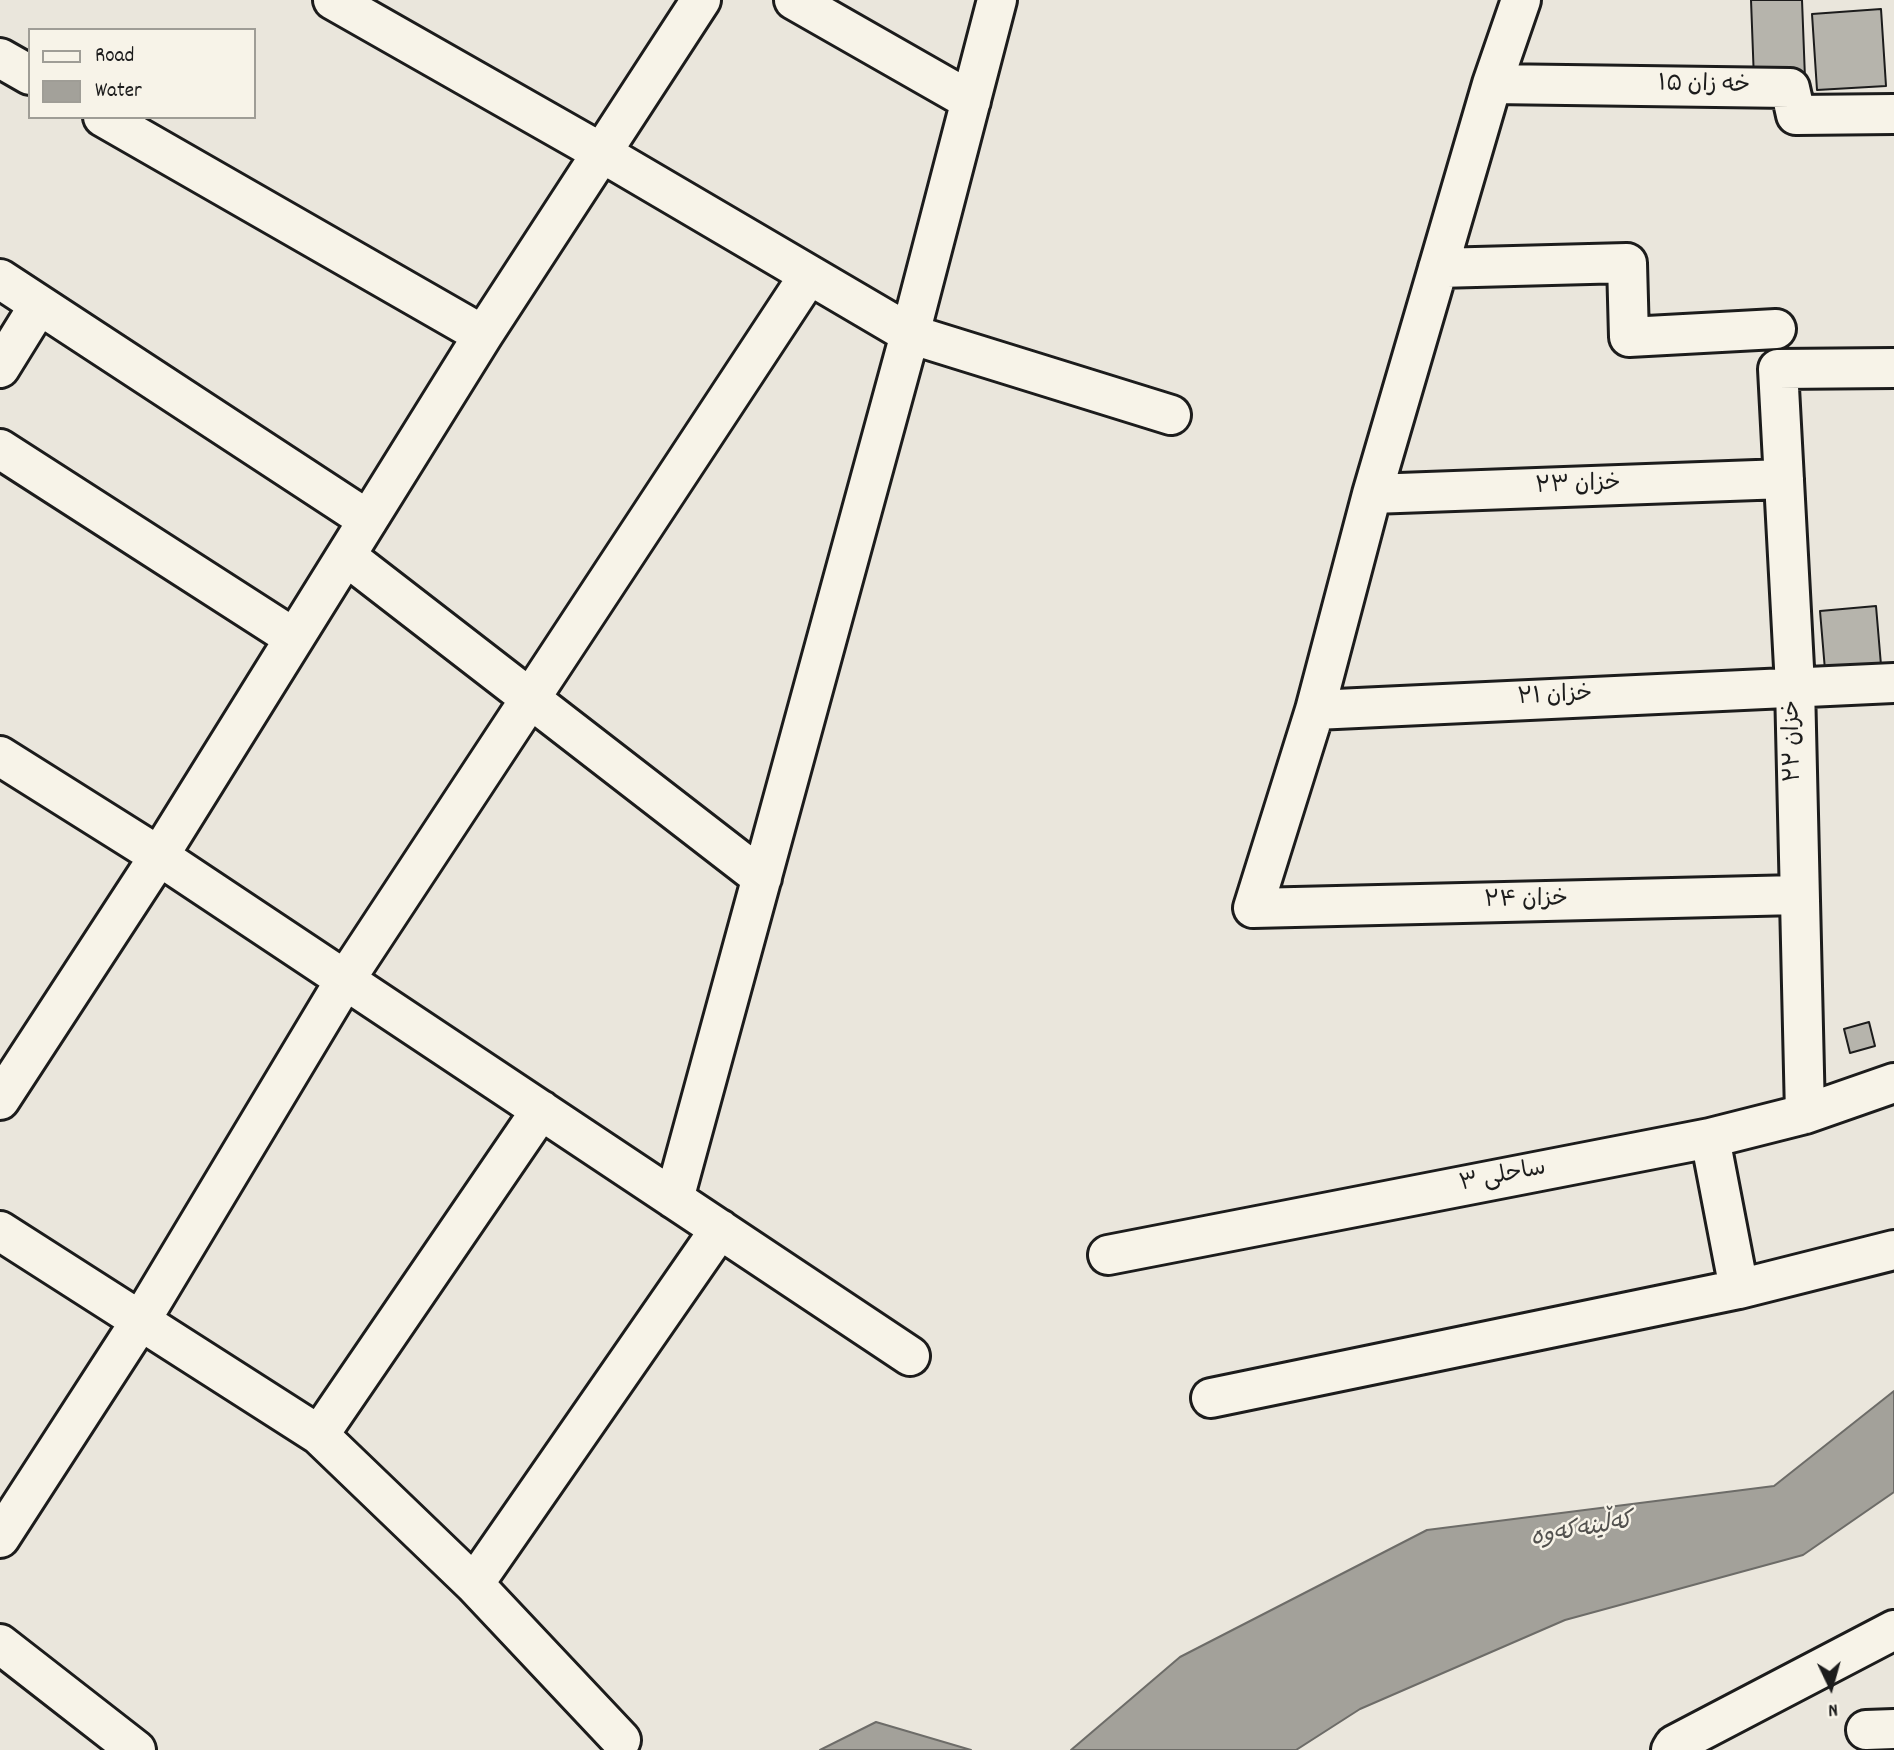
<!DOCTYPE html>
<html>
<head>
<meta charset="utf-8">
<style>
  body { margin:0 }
  #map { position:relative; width:1894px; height:1750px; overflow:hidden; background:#eae6dc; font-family:Dekko,sans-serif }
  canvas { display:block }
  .legend { position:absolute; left:28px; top:28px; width:228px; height:91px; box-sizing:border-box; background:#f7f3e8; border:2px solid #9f9d96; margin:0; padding:9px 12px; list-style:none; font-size:21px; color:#1c1c1c }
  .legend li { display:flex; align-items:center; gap:14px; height:35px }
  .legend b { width:35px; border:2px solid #9f9d96 }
  .north { position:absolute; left:1796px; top:1652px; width:70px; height:70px; -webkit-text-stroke:5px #f7f3e8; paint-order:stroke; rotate:175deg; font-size:19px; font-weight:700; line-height:28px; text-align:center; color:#1c1c1c }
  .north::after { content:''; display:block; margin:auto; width:24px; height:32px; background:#1c1c1c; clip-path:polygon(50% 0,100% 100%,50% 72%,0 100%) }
</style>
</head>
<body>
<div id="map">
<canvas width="1894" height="1750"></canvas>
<ul class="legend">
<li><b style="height:9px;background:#f7f3e8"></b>Road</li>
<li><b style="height:19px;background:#a3a19a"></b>Water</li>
</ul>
<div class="north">N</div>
</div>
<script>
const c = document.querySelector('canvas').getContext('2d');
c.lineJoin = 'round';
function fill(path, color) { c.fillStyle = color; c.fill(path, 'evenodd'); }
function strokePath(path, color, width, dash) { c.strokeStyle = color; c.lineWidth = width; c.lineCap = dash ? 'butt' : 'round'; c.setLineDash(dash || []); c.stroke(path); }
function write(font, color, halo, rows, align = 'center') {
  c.font = font + ' Dekko,"Playpen Sans Arabic",sans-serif'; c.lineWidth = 5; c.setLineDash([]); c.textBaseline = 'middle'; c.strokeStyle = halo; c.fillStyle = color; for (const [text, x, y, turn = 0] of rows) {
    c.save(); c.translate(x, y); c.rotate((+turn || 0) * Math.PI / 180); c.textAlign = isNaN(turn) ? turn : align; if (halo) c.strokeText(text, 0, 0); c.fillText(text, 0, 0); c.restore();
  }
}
const water = new Path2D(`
  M1894,1391V1492L1803,1555L1565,1620L1360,1709L1296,1750H1071L1180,1657L1427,1530L1774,1486Z
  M876,1722L971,1750H820Z`);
fill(water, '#a3a19a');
strokePath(water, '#6d6c68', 2);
const building = new Path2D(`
  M1751,0H1802L1805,78L1754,80Z
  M1881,9L1886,86L1817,90L1812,14Z
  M1876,606L1881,665L1825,670L1820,611Z
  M1869,1022L1875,1046L1850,1053L1844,1029Z`);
fill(building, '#b6b4ac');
strokePath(building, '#1c1c1c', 2);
const minor = new Path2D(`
  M333,0L602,153L910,334L1171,415
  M794,0L971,101
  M1521,0L1492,84L1372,494L1315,710L1253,908L1798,895
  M0,58L30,75
  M1492,84L1790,88L1796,115L1894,114
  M103,117L483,335
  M1438,268L1627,263L1629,337L1776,329
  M0,279L368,520
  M0,368L39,305
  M0,449L294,638
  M1372,494L1784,479
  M346,556L762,878
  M1315,710L1894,683
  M0,756L159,856L910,1356
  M0,1100L159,856L483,335L701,0
  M1805,1114L1795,686L1778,369L1894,368
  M1710,1138L1739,1289
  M674,1199L910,334L997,0
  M0,1231L319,1435L474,1584L621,1740
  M1108,1255L1710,1138L1805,1114L1894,1083
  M1211,1398L1739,1289L1894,1250
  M319,1435L541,1110
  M0,1538L141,1320L345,980L809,275
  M474,1584L720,1229
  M0,1644L136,1750
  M1866,1730L1894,1729
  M1671,1750L1674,1745L1894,1630`);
strokePath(minor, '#1c1c1c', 44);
strokePath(minor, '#f7f3e8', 38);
write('23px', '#1c1c1c', '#f7f3e8', [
  ["خه زان ۱۵",1704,87,1],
  ["خزان ۲۳",1578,487,-2],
  ["خزان ۲۱",1555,698,-3],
  ["خزان ۲۲",1795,741,-91],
  ["خزان ۲۴",1526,902,-1],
  ["ساحلی ۳",1503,1178,-11]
]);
write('italic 24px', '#52514e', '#f7f3e8', [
  ["کەڵینەکەوە",1582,1532,-10]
]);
</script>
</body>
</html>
